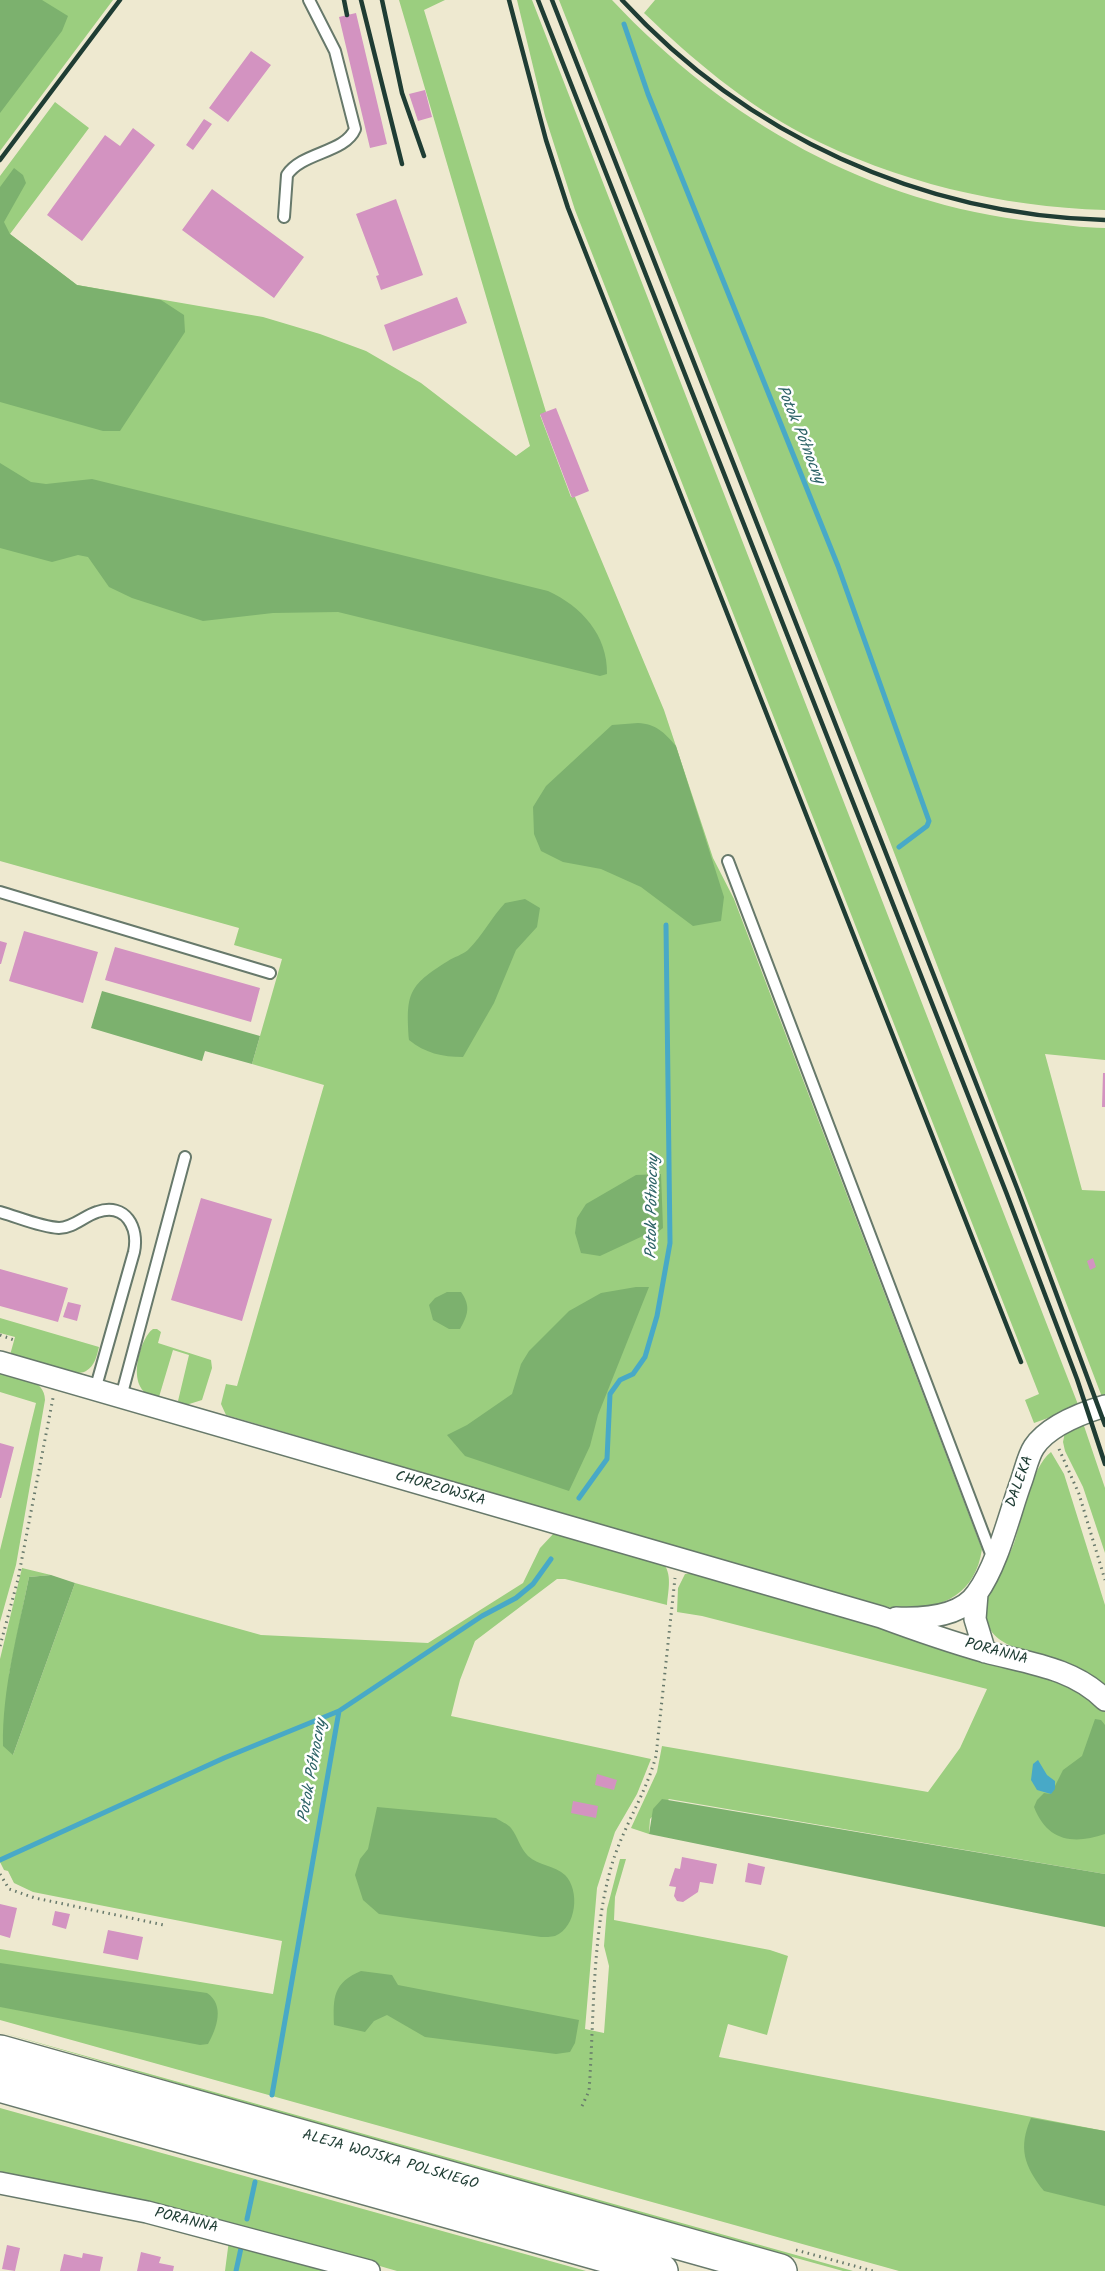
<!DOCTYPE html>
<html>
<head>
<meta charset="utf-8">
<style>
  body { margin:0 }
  canvas { display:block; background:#eee9d0 }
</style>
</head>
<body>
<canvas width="1105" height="2271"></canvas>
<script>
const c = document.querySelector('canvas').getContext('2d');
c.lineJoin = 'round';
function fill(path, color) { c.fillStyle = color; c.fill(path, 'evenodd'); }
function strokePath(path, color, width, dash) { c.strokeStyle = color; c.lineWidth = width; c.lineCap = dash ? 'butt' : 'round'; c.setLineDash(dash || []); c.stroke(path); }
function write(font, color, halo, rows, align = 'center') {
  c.font = font + ' Kalam,sans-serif'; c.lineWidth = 5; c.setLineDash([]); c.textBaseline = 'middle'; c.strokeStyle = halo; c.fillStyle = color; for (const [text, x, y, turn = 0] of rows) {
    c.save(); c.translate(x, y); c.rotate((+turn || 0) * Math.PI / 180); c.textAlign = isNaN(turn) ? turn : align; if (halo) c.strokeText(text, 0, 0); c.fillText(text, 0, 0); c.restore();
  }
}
fill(new Path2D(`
  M0,0H113L0,151Z
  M399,0H445L424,10L546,412L540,415L571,497H575L664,710L713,858L734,899L982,1549C974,1604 928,1613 880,1606L226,1415L221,1404L226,1384L237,1386L324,1085L252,1064L282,959L234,945L239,928L0,861V176L55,102L89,128L10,234L77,285L263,317L320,334L366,351L421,383L516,456L530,446Z
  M517,0H532L1079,1407L1034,1423L1025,1400L1039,1394L575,210L545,116Z
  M559,0H612C727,122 868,203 1037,222C1059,224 1083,228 1105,228V1060L1045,1054L1082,1190L1105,1191V1396L1102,1397L890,842Z
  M655,0H1105V210C1001,207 896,182 803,134C744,103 692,59 644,13Z
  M0,1318L99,1347C97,1355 95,1366 86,1371C72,1379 26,1360 10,1355L15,1337L0,1333Z
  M153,1329H157L161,1332L158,1343L211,1360L212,1368L202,1400L186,1405L178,1401L189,1355L173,1350L159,1397C122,1396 140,1337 153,1329Z
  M0,1372C17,1377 45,1378 45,1400L16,1565L0,1622V1550L36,1403L0,1392Z
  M1083,1423L1105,1488V1553L1083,1487L1065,1451L1063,1442L1065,1432Z
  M1051,1452L1064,1474L1105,1605V1686C1093,1675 1081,1668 1066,1663C1034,1651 978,1650 986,1602C990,1580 1009,1561 1015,1540C1023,1515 1031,1468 1051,1452Z
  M555,1532L662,1562C673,1573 668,1591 667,1605L565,1579H557L475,1641L460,1680L451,1716L651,1759L637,1794L615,1832L597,1888L585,2029L604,2033L609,1966L604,1946L607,1909L620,1859H626L615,1897L614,1920L770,1950L788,1956L767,2035L728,2024L719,2057L1105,2131V2271H899L0,2020V1949L273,1994L282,1941L33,1892L14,1883L8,1871L4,1870L0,1862V1659L22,1568L51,1575L29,1577L9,1675L13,1755L75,1583L261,1635L428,1643L523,1583L540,1548Z
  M693,1573L918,1639L933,1647L1070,1685L1105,1712V1874L669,1799L650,1819L649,1834L631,1828L657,1772L662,1746L928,1792L960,1748L987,1689L702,1616L677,1612L678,1588L685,1574Z
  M0,2032L853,2271H843L403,2149Z
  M0,2108L586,2271H397L338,2254L0,2178Z
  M229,2240L342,2271H225Z`), '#9bce7f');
fill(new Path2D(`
  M0,0H42L68,16L62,31L0,113Z
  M14,168L23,175L26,183L4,222L10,234L77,285L161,300L184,315L185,332L120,431H103L0,402V187Z
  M0,463L31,482L46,484L92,479L548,591C581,606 608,635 607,674L600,676L338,612L273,613L203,621L132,598L109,587L88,557L78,555L52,562L0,548Z
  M638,723C656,724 664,732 676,746L724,897L721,921L693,926L641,887L601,869L563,862L541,851L534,834L533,807L546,786L612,725Z
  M525,899L540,908L537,927L516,950L494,1003L463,1057C442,1057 425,1053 409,1040C406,995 407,986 448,961C454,957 462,955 468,950C483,935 491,918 505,903Z
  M102,991L260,1036L252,1064L205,1051L202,1061L91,1028Z
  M661,1174L663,1228L655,1234L645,1235L600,1256L581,1253L575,1233L577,1218L586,1204L636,1175Z
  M636,1287H649L598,1415L590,1446L569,1491L465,1456L447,1435L467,1425L512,1394L521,1364L529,1351L569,1311L601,1293Z
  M447,1292H461C471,1306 468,1315 460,1329H449L433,1320L429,1305L435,1298Z
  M51,1575L75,1583L13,1755L3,1746C2,1689 18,1632 29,1577Z
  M1095,1719L1101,1720L1105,1725V1834C1073,1845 1047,1841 1034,1807L1037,1800L1044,1793L1051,1794L1063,1770L1082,1756Z
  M662,1799L1105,1874V1927L649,1834L653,1809Z
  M377,1807L496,1818C500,1821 508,1824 511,1828C518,1837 520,1848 528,1856C539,1866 554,1865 565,1875C580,1890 577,1927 555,1936C551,1937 545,1937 541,1937L379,1914L363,1900L355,1875L360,1859L368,1849Z
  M0,1963L207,1993C225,2005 217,2028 208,2044L200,2045L0,2007Z
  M361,1971L392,1975L398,1985L579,2020L575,2043L570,2052L556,2054L425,2037L387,2015L374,2021L365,2032L334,2025C333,1997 333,1983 361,1971Z
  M1031,2118L1105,2131V2206L1044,2191C1024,2166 1018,2148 1031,2118Z`), '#7cb16e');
fill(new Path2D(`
  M1038,1760L1047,1775L1055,1781V1789L1051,1794L1037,1790L1031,1780L1033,1764Z`), '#48a9c7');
strokePath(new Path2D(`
  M624,24L648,94L838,566L929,821L927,826L899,847
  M579,1498L607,1459L610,1394L620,1380L633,1374L645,1357L657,1316L670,1243L666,925
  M0,1860L224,1758L339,1711
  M272,2095L339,1711L482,1616L516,1598L533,1584L551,1559
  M247,2219L255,2182
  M236,2271L241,2248`), '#48a9c7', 5);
fill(new Path2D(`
  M356,13L387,144L370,148L339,17Z
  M251,51L271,65L228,122L209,108Z
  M425,90L432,117L418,121L409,94Z
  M204,119L212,124L193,150L186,145Z
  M133,128L155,145L82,241L47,215L105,135L120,146Z
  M212,189L304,257L274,298L182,230Z
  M396,199L423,275L381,290L376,276L379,275L356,214Z
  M457,297L467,323L393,351L384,325Z
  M556,408L589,491L572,498L540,414Z
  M24,931L98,952L83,1003L9,981Z
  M0,941L7,943L1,964H0Z
  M115,947L260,988L251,1022L105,980Z
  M1103,1073H1105V1107H1102Z
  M201,1198L272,1219L242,1321L171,1300Z
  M1093,1258L1096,1267L1090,1270L1087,1261Z
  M0,1269L68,1288L58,1322L0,1306Z
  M68,1302L81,1305L77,1321L63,1317Z
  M0,1443L14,1447L1,1498H0Z
  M597,1774L617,1780L614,1790L595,1785Z
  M573,1801L598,1806L596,1818L571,1813Z
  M682,1857L717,1864L713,1884L700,1882L698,1892L683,1902L677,1901L674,1896L676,1887L669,1886L675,1868L680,1869Z
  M748,1863L765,1867L761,1885L745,1882Z
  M0,1904L17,1908L10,1938L0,1935Z
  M55,1911L70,1914L66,1929L52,1925Z
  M108,1930L143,1937L138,1960L103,1953Z
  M7,2245L20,2248L15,2271L2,2269Z
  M141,2252L161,2257L159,2263L174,2266L173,2271H137Z
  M83,2253L103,2257L100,2271H60L64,2254L82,2258Z`), '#d393c1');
const lane = new Path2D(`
  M284,217L287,175C302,152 345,153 355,129L335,51L309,0
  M728,861L993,1559
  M0,892L270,973
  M0,1212C18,1217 40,1227 59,1228C73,1228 84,1216 97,1212C126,1202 139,1228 134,1252L95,1390
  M121,1397L185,1157`);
const street = new Path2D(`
  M0,1362L881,1617C916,1630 951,1642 986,1652C1028,1663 1074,1668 1105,1700
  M977,1594L975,1619L985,1652
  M896,1618C922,1619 961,1617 977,1593C998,1564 1009,1515 1021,1482C1025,1471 1028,1456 1034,1447C1048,1426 1082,1413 1105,1406
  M0,2183L147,2212L369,2271`);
const primary = new Path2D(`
  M0,2052L780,2271
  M0,2085L661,2271`);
strokePath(lane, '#67796b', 14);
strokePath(street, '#67796b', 24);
strokePath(primary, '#67796b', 36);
strokePath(new Path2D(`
  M0,1335L14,1340
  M1059,1449L1079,1494L1105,1580
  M0,1646L18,1579L53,1398
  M0,1874L9,1889L35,1898L164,1925
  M582,2106L589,2091C594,2023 592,1940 609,1875C619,1833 645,1797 656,1756L675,1578
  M796,2250L873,2271`), '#67796b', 3, [1.5, 4.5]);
strokePath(lane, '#fff', 10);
strokePath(street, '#fff', 21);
strokePath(primary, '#fff', 33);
strokePath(new Path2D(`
  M344,0L347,15
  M361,0L402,164
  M382,0L402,93L424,156
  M509,0L546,140L568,208L1021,1362
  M538,0L1006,1192L1077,1379L1105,1464
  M552,0L1017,1188L1105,1425
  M622,0C746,135 921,215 1105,220
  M0,160L120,0`), '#1f3d34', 4.5);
write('15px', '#1f3d34', '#fff', [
  ["DALEKA",1021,1482,-70],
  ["CHORZOWSKA",440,1490,16],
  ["PORANNA",996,1653,15],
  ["ALEJA WOJSKA POLSKIEGO",390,2161,16],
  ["PORANNA",186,2222,14]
]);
write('italic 16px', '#2d6367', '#fff', [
  ["Potok Północny",799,435,68],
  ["Potok Północny",654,1207,-89],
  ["Potok Północny",314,1771,-80]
]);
</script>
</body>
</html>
